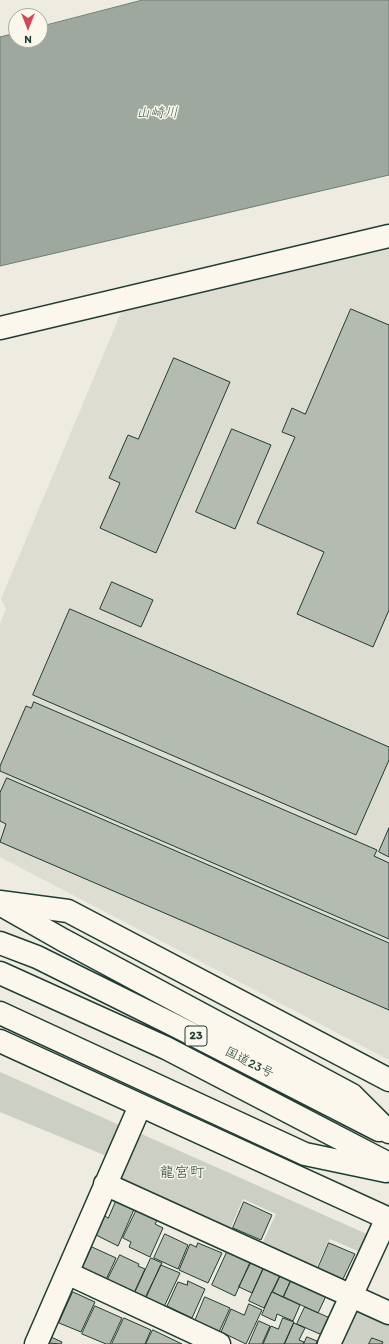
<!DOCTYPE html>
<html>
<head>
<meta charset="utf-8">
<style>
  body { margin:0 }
  #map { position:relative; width:389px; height:1344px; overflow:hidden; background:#eeece1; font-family:Itim,sans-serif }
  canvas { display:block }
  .north { position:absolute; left:8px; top:8px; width:40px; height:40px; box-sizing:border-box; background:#fbf7ec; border:1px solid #a3ada2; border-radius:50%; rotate:180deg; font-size:11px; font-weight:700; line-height:16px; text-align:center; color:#1f3d34 }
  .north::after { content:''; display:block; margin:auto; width:14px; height:18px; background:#d1495b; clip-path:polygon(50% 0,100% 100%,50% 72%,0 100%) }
</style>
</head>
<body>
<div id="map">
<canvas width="389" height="1344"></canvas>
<div class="north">N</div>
</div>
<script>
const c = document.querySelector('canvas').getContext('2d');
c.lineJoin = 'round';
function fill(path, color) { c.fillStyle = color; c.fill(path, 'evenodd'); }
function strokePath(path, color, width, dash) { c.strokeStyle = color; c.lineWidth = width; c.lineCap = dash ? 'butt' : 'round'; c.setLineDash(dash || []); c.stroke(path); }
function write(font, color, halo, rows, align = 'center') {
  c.font = font + ' Itim,"Klee One",sans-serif'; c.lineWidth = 3; c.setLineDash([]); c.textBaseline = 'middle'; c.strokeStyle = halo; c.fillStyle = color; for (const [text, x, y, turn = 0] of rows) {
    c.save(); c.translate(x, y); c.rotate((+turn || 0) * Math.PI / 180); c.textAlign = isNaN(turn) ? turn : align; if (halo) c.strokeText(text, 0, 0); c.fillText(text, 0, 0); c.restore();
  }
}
fill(new Path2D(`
  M389,245V1060L0,857V623L6,609L1,599L123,308Z`), '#ddddd2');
fill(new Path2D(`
  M0,1072L124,1127L109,1157L0,1112Z
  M137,1132L369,1235L360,1252L330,1239L314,1272L260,1248L276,1214L243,1199L228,1234L120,1185L117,1176Z
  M352,1307L389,1324V1344H336Z`), '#cbcfc4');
const water = new Path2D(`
  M143,0H389V175L0,266V37L16,33V40H40V27Z`);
fill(water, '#9fa89f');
strokePath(water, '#6c7d74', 1);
const building = new Path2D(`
  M351,309L389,325V610L373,647L297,614L324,552L257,523L295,437L282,432L292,408L305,414Z
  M174,358L230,382L156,553L100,528L120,483L109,478L128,435L138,439Z
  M232,429L271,445L235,529L196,512Z
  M112,582L153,600L141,627L100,609Z
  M70,609L389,747V760L356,835L33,695Z
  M34,702L377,850L374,856L389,863V939L0,771V766L26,706L31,708Z
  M7,778L389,943V1010L0,842L6,824L0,821V793Z
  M389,828V857L379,852Z
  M117,1199L135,1207L118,1246L94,1234L103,1215L108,1218Z
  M244,1202L272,1215L261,1240L233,1228Z
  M138,1207L159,1217L155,1224L163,1228L150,1257L129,1247L131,1242L123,1238Z
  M165,1234L188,1245L178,1269L154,1258Z
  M198,1243L222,1253L208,1283L179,1270L190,1244L196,1247Z
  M329,1243L355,1254L342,1281L316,1273Z
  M92,1247L116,1258L105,1282L81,1271Z
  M228,1250L251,1260L235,1296L212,1285Z
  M120,1255L139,1264L138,1266L145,1269L133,1295L106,1283Z
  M151,1258L162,1263L144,1300L134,1295Z
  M252,1261L264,1266L252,1293L239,1287Z
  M161,1265L180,1273L163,1309L145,1301Z
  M265,1266L281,1273L264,1308L249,1301Z
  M282,1273L292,1278L283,1297L273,1292Z
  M292,1278L327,1294L318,1313L284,1297Z
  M188,1281L205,1289L192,1318L167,1306L178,1282L187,1285Z
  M73,1292L95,1302L81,1332L59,1323Z
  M272,1292L300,1305L293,1321L277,1314L275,1321L262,1315Z
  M205,1297L230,1308L219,1332L195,1321Z
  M249,1304L262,1310L246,1344L221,1332L231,1309L244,1315Z
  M95,1306L122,1318L110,1344H106L82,1334Z
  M305,1307L330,1318L322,1335L297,1324Z
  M124,1318L151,1330L145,1344H112Z
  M283,1318L294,1322L284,1344H263L271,1326L278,1329Z
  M259,1321L270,1326L262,1344H249Z
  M294,1323L305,1328L299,1340L304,1342L303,1344H285Z
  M153,1330L182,1344H146Z
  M51,1337L62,1342L61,1344L48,1343Z
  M307,1337L317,1341L316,1344H304Z
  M372,1338L383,1342L382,1344H369Z`);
fill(building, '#b4bbb0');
strokePath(building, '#1f3d34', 1);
const street = new Path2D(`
  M0,328L389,236
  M105,1184L389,1313
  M67,1273L219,1344
  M36,1344L140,1106
  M329,1344L387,1218`);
const secondary = new Path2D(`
  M0,902L68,911L389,1080
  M0,1041L389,1219`);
const highway = new Path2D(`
  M0,904L63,940L352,1095L389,1132
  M0,943L37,957L170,1023L379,1130
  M0,973L166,1048L389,1164
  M0,1013L305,1154L386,1171`);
strokePath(street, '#1f3d34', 25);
strokePath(secondary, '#1f3d34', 25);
strokePath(highway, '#1f3d34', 25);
strokePath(street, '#fbf7ec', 22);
strokePath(secondary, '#fbf7ec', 22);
strokePath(highway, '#fbf7ec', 22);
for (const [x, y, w] of [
  [196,1036,22]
]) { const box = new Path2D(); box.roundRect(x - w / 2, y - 10, w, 20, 3); c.fillStyle = '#fbf7ec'; c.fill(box); strokePath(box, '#1f3d34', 1); }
write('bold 12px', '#1f3d34', null, [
  ["23",196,1036]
]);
write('13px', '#1f3d34', '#fbf7ec', [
  ["国道23号",249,1063,27]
]);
write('italic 14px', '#455d54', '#fbf7ec', [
  ["山崎川",157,113]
]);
write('15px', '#1f3d34', '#fbf7ec', [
  ["龍宮町",182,1173]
]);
</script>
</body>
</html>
